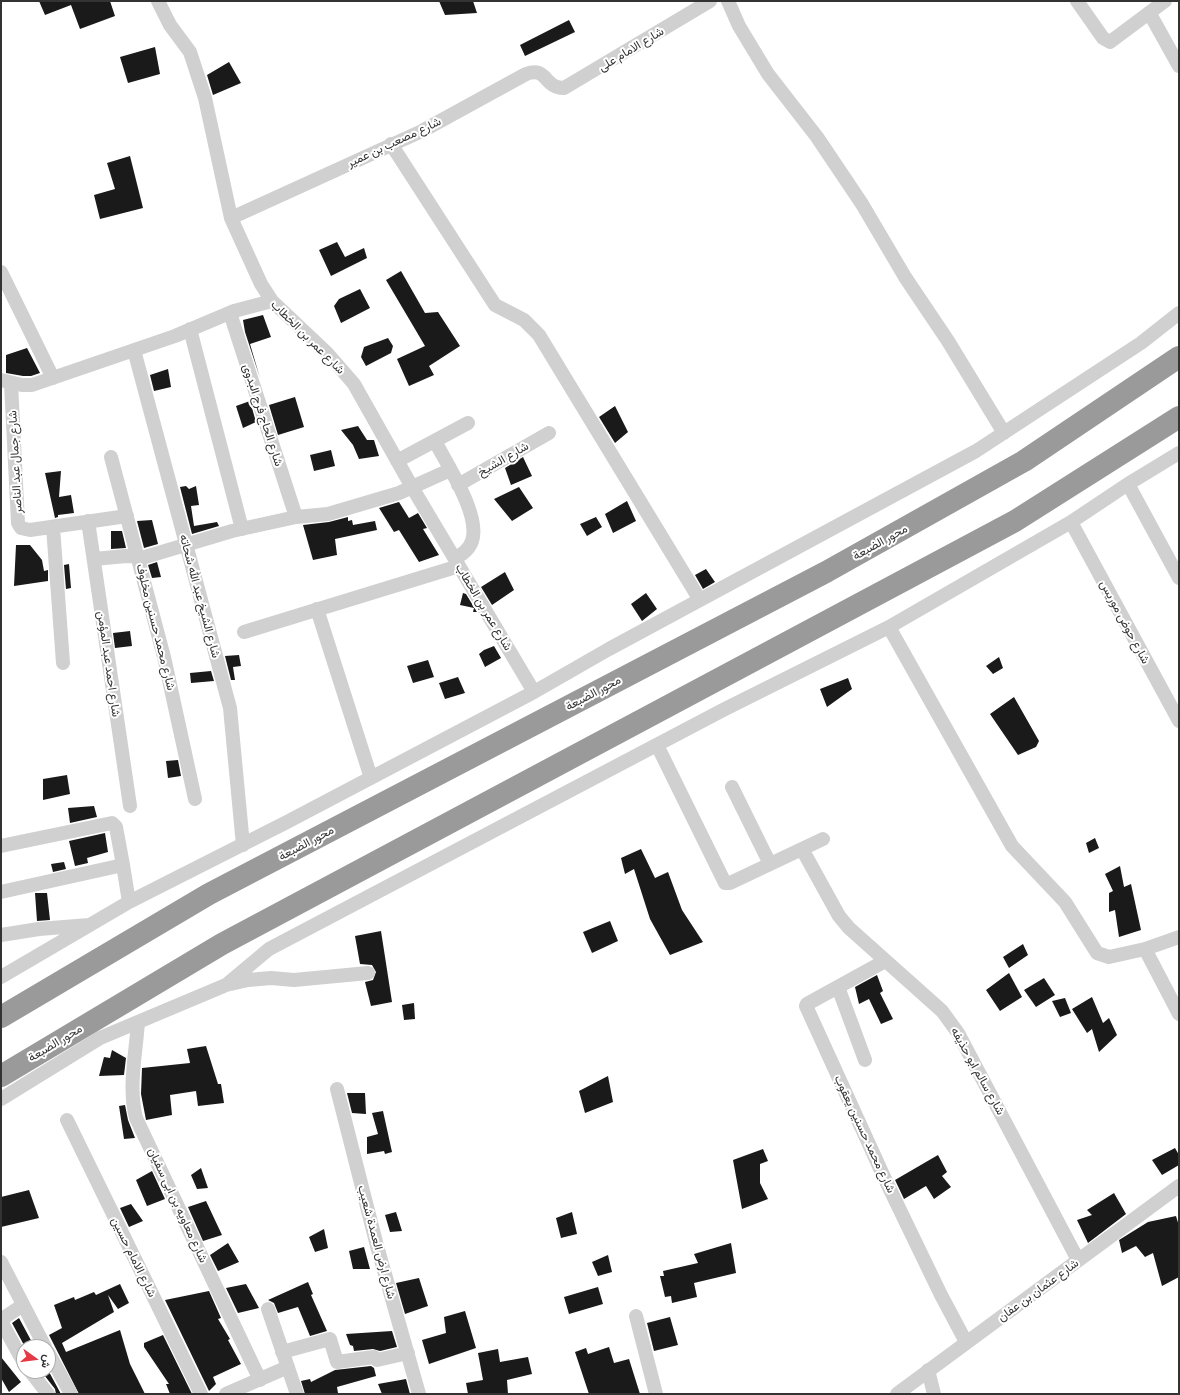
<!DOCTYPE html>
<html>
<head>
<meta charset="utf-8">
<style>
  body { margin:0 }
  #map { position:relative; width:1180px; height:1395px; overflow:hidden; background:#fff; font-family:Ubuntu,Vazirmatn,sans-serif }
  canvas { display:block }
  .frame { position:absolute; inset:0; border:2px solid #333; pointer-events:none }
  .north { position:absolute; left:16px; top:1339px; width:40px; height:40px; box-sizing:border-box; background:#fff; border:1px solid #adadad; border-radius:50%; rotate:104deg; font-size:11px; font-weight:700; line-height:16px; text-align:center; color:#333 }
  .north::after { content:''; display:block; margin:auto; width:14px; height:18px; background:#e63946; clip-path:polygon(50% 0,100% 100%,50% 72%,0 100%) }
</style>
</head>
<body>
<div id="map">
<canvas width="1180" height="1395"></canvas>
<div class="frame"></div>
<div class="north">ش</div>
</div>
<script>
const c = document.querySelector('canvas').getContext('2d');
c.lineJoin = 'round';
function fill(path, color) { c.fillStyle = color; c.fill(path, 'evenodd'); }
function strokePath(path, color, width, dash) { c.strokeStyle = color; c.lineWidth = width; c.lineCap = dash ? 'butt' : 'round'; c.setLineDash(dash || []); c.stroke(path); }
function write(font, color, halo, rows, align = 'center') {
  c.font = font + ' Ubuntu,Vazirmatn,sans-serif'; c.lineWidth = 4; c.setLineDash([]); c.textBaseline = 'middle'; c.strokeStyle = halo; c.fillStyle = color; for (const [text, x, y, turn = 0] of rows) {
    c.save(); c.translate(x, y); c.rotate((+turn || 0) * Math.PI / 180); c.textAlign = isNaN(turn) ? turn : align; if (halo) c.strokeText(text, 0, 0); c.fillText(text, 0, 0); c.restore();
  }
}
fill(new Path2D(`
  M39,1H110L115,16L80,29L71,5L45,15Z
  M439,1H473L477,13L445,15Z
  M569,20L575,32L525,56L520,45Z
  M155,47L160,74L128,83L120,57Z
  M229,62L241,83L213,95L207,75Z
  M130,156L143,208L100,219L94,195L115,189L107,163Z
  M337,242L345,257L364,248L367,258L331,276L319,250Z
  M401,271L425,313L438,312L460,346L429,366L434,375L409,386L397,359L425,346L386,280Z
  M360,289L370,308L341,323L334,306L339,299Z
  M263,315L271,337L250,344L260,378L245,332L243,320Z
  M388,338L393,346L391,353L366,366L361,357L364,347Z
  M27,348L40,373L31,376H23L6,373V355Z
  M168,369L171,387L154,391L150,375Z
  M295,397L304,427L278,435L269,405Z
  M250,401L256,422L243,428L236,406Z
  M615,406L628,432L615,443L599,417Z
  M358,426L367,440H374L379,456L359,459L353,445L341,430Z
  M331,450L335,466L314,471L310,455Z
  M523,457L532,476L511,485L505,468Z
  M61,471L59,497L71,495L74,513L58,515V517L55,518L45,473Z
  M186,486L189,489L196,486L199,505L191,506L194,526L217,522L219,526L192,534L180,487Z
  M519,487L533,508L512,521L494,499Z
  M627,501L636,521L613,533L605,514Z
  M399,502L409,518L418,513L427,528L423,529L439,555L419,562L399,530L394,532L379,508Z
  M348,517V521L352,520L353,525L375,521L377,530L335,539L337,555L313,560L303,525L329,522Z
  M596,517L602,527L587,536L580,524Z
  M152,520L158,544L144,548L137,521Z
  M111,531H122L126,548L111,549Z
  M16,545H30L42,560L44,571L48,570V581L14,586Z
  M157,562L161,577L152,578L148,565Z
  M69,564L71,588L66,589L64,565Z
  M706,569L715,582L703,589L695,575Z
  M505,572L514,590L492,605L481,587Z
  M463,593L466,594L477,612H473L474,608L460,605Z
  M646,593L657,609L642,621L631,604Z
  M130,631L132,646L115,648L113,633Z
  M494,646L501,658L485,667L479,654L484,650Z
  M239,655L241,666L233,667L235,680H231L225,656Z
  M999,657L1003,668L993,674L986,666Z
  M428,660L434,677L413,683L407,666Z
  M211,671L214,681L191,683L190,673Z
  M458,677L465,693L445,699L439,683Z
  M848,678L852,689L827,707L820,689Z
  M1014,697L1039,741L1036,747L1018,755L990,714Z
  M178,760L181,776L168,778L166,761Z
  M67,775L70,794L43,800V779Z
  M94,806L97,817L70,823L68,808Z
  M105,833L108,852L87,858L88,863L75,866L69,841Z
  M1095,838L1099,848L1089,853L1086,843Z
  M641,849L655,878L668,872L682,910L703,942L670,955L650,919L634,869L625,874L621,858Z
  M64,862L66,869L53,872L51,864Z
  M1120,866L1124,887L1131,884L1141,930L1119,937L1115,910L1109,912V893L1113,891L1105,874Z
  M35,893H47L50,920L37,921Z
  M610,921L618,941L592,953L583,932Z
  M381,931L392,1002L371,1006L365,982L373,980L376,972L372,965L360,964L355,936Z
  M1023,944L1028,955L1009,968L1003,957Z
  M1009,973L1022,997L1000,1011L986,990Z
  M877,975L883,991L880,993L893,1019L881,1024L869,999L859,1004L855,987Z
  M1044,978L1055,995L1036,1007L1024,990Z
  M1092,997L1103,1023L1109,1018L1117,1035L1099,1052L1092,1029L1087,1033L1072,1009Z
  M1065,998L1071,1013L1060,1017L1052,1001Z
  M414,1003L415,1019L404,1020L402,1005Z
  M206,1046L218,1084H221L224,1103L198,1106L196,1091L170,1095L172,1115L146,1120L141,1094L142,1068L190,1063L187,1049Z
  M112,1050L126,1058L124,1075L99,1076L104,1057L110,1058Z
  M608,1076L613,1102L585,1113L579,1091Z
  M347,1093H365L366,1114L352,1113Z
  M125,1105L128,1120L135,1138L124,1139L119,1106Z
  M383,1111L392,1152L385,1154L384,1151L367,1154V1137L378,1134L372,1113Z
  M1175,1148L1179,1155V1165L1162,1175L1152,1160Z
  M763,1149L768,1161L760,1164V1183L768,1199L742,1209L733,1160Z
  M938,1155L947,1172L942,1176L951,1187L934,1199L926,1186L904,1199L895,1180Z
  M201,1168L208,1188L197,1189L191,1175Z
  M152,1171L165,1199L147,1206L136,1180Z
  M29,1190L39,1218L1,1227V1197Z
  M1114,1193L1126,1214L1088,1243L1077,1220L1092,1215L1087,1210Z
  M206,1201L222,1235L203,1241L188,1207Z
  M131,1204L143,1221L129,1227L120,1208Z
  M396,1212L402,1231L390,1232L385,1215Z
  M572,1212L577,1234L561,1238L556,1218Z
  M1176,1216L1179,1226V1277L1162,1286L1153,1253L1145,1257L1136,1246L1122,1253L1119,1240L1148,1222Z
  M324,1229L328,1248L315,1252L309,1237Z
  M228,1243L239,1262L218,1271L210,1255Z
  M731,1243L736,1273L694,1283L697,1297L672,1303L671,1296L665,1297L660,1276H664L663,1271L698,1263L694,1254Z
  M364,1247L370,1269H353L349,1251Z
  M608,1255L612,1272L598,1276L592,1262Z
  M419,1278L428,1306L405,1314L396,1283Z
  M308,1282L313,1294L311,1295L327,1331L310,1336L298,1307L278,1313L274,1303L268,1300Z
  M120,1284L129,1303L118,1309L108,1295L114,1312L62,1343L66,1352L120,1330L130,1364L145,1394H79L49,1335L62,1328L54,1305L74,1297L75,1300L94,1292L96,1295Z
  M246,1284L259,1308L238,1313L226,1288Z
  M598,1287L603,1304L569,1314L564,1297Z
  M209,1291L221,1318L218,1319L230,1339L228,1340L241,1364L213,1377L216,1384L209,1391L165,1300Z
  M465,1311L476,1348L429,1364L422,1340L446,1333L444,1317Z
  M670,1317L678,1345L654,1351L647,1323Z
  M19,1318L33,1344L35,1347H25L12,1323Z
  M392,1331L397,1347L380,1351L373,1349L354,1351L353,1346L350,1345L346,1334Z
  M163,1335L192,1394H170L166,1384H169L144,1347V1343Z
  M609,1347L614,1363L629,1359L640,1394H589L575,1352L586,1348L588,1354Z
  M498,1349L500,1362L528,1357L532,1374L507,1380L508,1394H468L466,1383L483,1380L478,1353Z
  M1,1357L21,1382L9,1392L1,1378Z
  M371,1366L374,1368L376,1376L337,1387L338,1393L305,1394L301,1381L310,1379L311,1382L335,1370Z
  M48,1370L61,1394H56L55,1389L41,1371Z
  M406,1379L410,1394H382L378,1384Z`), '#1a1a1a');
strokePath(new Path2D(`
  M158,1L170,25L190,52L205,98L231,218L261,284L272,301L327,353L354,384L412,487L534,692
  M728,1L739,26L768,74L817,137L862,204L905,277L948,341L1004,433
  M1077,1L1103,38L1110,42L1165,1
  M1150,14L1179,66
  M391,144L495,305L524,320L539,335L700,600
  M231,218L422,131L526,74C548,66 543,88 564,88L710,1
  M1,272L53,378
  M230,313L296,517
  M190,329L242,529
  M134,350L230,708L243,845
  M1,380L22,385H32L175,336L234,311L272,301
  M11,383L18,523L21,528L30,530L127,516
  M435,441C447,465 481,515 472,541C469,550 462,554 455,559
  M111,457L164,657L195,799
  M397,461L468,423
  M1128,484L1179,578
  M458,485L549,433
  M88,521L130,806
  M1071,522L1179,721
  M53,527L63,663
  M94,559L126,556L145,557L232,531L296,517L328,514L399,493L450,470
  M317,609L371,778
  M889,627L1012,846L1065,902L1097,953L1109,957L1145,949L1179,937
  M244,632L459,566
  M657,745L725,883H730L823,839
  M732,787L770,864
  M1,846L112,823L116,827L123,865
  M802,849L839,916L849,928L942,1011L958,1033L1078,1260
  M1,892L123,865L129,902
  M1,935L39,929L89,925
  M1145,949L1179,1014
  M885,961L807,1004L806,1006L884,1177L941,1295L966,1342
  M1,977L129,902L287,822L534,692L609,649L976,451L1141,343L1179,313
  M226,985L269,949L723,710L889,627L1071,522L1128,484L1179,453
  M838,987L865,1060
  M138,1022C136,1053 128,1087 136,1118L260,1380
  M337,1089L377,1246L419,1394
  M1,1099L100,1038L226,985L248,980L271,978L294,980L368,973
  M67,1120L201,1394
  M1,1262L45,1347
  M23,1305L5,1317L2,1323L24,1363
  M268,1309L297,1394
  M636,1316L656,1394
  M48,1352L71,1394
  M282,1352L330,1339L337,1362L374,1357L377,1360L408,1353
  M928,1370L934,1394
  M30,1371L48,1394
  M226,1394L288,1367
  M897,1394L1179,1186`), '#d0d0d0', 14);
strokePath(new Path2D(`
  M1,1017L209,894L826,572L1024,461L1179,357
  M1,1076L222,944L1015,521L1179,417`), '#9a9a9a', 22);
write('12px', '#333', '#fff', [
  ["شارع الامام على",631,49,-31],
  ["شارع مصعب بن عمير",394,142,-25],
  ["شارع عمر بن الخطاب",308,337,45],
  ["شارع الحاج فرج البدوى",263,415,72],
  ["شارع الشيخ",503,459,-30],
  ["شارع جمال عبد الناصر",15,462,-93],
  ["محور الضبعة",880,542,-29],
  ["شارع الشيخ عبد الله شحاته",200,596,75],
  ["شارع عمر بن الخطاب",484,607,59],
  ["شارع حوض موريس",1125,622,62],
  ["شارع محمد حسنين مخلوف",156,627,76],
  ["شارع احمد عبد المؤمن",109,664,82],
  ["محور الضبعة",593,693,-28],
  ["محور الضبعة",306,843,-28],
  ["محور الضبعة",55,1043,-31],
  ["شارع سالم ابو حذيفه",978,1071,61],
  ["شارع محمد حسنين يعقوب",865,1134,65],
  ["شارع معاويه بن ابى سفيان",178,1205,65],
  ["شارع ارض العمدة شعيب",377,1242,75],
  ["شارع الامام حسين",134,1257,64],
  ["شارع عثمان بن عفان",1038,1290,-36]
]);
</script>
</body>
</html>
